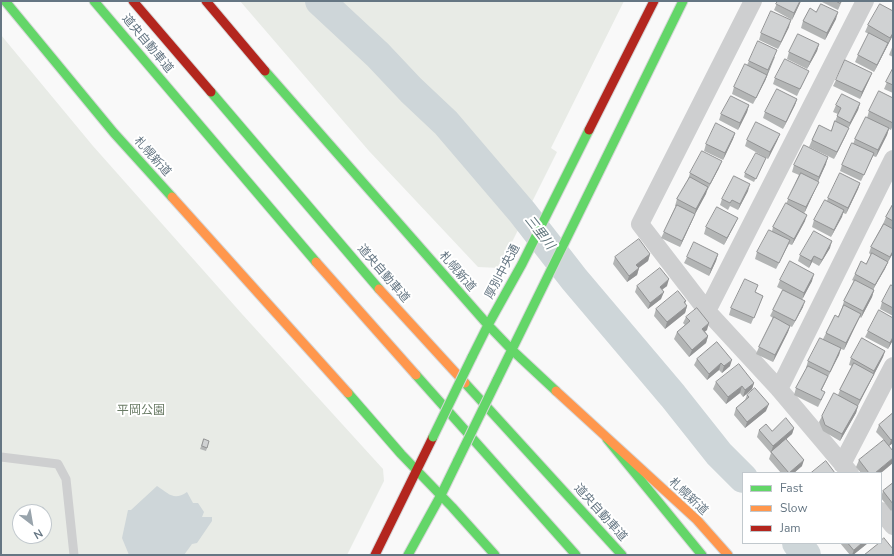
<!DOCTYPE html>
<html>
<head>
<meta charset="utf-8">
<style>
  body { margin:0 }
  #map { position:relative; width:894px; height:556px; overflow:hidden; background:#f9f9f9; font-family:"Nunito Sans",sans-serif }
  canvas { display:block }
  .frame { position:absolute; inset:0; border:2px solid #657683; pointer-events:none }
  .legend { position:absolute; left:742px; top:472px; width:140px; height:72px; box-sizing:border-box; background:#fff; border:1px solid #c1c8cd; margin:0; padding:5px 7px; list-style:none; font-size:12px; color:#657683 }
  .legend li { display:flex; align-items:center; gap:8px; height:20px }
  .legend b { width:20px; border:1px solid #c1c8cd }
  .north { position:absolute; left:12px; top:504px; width:40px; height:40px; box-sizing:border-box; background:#fff; border:1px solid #c1c8cd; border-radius:50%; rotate:149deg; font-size:11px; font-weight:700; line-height:16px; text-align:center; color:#657683 }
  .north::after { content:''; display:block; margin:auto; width:14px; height:18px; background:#99a4ac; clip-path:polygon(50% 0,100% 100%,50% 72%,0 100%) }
</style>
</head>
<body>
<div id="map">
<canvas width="894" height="556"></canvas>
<div class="frame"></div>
<ul class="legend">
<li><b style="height:5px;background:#63d668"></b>Fast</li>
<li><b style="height:5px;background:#ff974d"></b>Slow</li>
<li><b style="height:5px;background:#b3261e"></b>Jam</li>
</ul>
<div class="north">N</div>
</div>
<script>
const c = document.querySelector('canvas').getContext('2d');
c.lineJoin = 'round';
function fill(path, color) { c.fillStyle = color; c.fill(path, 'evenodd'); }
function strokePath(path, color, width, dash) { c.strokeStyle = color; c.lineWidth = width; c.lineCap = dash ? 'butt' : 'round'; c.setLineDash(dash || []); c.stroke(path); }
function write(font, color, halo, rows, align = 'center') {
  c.font = font + ' "Nunito Sans","Noto Sans JP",sans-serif'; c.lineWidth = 4; c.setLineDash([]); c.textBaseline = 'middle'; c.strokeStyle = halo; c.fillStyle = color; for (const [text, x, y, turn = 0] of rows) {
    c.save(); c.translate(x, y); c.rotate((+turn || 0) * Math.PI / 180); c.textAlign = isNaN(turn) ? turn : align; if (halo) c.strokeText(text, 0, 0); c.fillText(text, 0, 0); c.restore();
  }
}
fill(new Path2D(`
  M240,1H624L551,148L557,152L499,268L478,267L369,151Z
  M1,35L93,146L242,314L383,469L384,481L347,555H1ZM20,512H44V536H20Z`), '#e8ebe6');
fill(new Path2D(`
  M157,486C169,494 174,501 187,492L193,503H198L204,512L202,517H212V521L197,543L192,544L184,555H129L122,538L128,510H131Z`), '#ced6d9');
strokePath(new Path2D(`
  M320,1L378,55L411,90L446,123L522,212L574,279L673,396L719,454L743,478
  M797,543L806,555`), '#ced6d9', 30);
const fast = new Path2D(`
  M5,1L114,133L172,197
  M94,1L316,262
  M265,71L488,325L511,349L556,391
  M211,92L379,289
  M472,357L488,325L522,264L589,130
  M416,375L576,555
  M497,380L683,1
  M465,383L622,555
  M348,393L401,454L452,507L495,555
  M607,439L702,555
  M408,555L441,495L458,460`);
const slow = new Path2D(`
  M172,197L348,393
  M316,262L416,375
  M379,289L465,383
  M556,391L697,520L728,555`);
const jam = new Path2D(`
  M133,1L211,92
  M206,1L265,71
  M589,130L654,1
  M375,555L433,437`);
strokePath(fast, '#d5d6d7', 11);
strokePath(slow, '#d5d6d7', 11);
strokePath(jam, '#d5d6d7', 11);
strokePath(new Path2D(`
  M1,457L58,464L66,479L74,555`), '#cecfd0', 9);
strokePath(new Path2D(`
  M753,1L640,224L707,311L779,389L850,473
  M707,311L865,1
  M779,389L893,159
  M842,464L893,366
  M881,511L893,526`), '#cecfd0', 18);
strokePath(fast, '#63d668', 9);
strokePath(slow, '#ff974d', 9);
strokePath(jam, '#b3261e', 9);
const fastBridge = new Path2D(`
  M433,437L472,357
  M458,460L497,380`);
strokePath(fastBridge, '#d5d6d7', 11, []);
strokePath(fastBridge, '#63d668', 9);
fill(new Path2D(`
  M778,1H801L792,20L774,10Z
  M820,1H842L838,10Z
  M893,11V35L874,72L855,62L858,55L869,34L865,32L868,25Z
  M816,12L836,19L825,40L801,28L803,21Z
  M789,27L778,49L759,40L761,33Z
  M819,44L817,51L807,69L787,59L789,52Z
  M893,45V57L889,55Z
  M775,57L765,81L753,104L732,94L734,87L747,65L749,61Z
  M893,68V93L884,89Z
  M872,73L869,80L860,99L833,86L836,80Z
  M806,77L797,96L773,84L775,78Z
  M893,98V125L891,130L889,129L887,135L876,157L873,156L861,181L840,171L842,165L853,144L855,139L867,118L869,111Z
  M797,99L795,105L783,129L763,118L765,112Z
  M860,103L858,110L848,128L846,135L834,159L809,147L812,140L831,131L838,114L833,112L836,105Z
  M749,105L747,112L738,130L719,120L721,114Z
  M735,133L733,139L723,160L704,151L706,144Z
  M780,134L777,141L768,159L745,146L747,140Z
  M766,158L754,182L744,177L745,173Z
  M826,164L818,181L816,188L804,213L805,221L792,245L789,244L776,269L755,259L757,252L772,231L773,227L786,204L799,175L792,172L794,165Z
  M719,168L695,214L692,221L680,247L661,238L664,232L676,206H675L677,199L688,180L690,173Z
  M860,183L858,189L846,214L843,213L831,237L812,227L814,220L827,201L828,198Z
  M748,191L738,210L730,206L728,210L720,205L722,199Z
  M893,204V253L873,290H874L872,297L861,318L860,317L844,350L841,349L839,355L821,391L822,399L818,407L794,395L796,388L807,368H806L808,361L823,339L826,333L838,317L842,308L844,301L854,281L852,280L855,274L866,264L871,255L869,253L871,247L883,224L886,217Z
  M735,224L724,245L704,234L706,227Z
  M830,248L819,266L812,262L809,268L798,261L800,255Z
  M650,254L648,261L639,268L637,275L627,282L613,264L615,257Z
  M718,254L716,261L709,276L684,263L687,257Z
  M780,280L812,281L802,299L803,307L792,327L790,326L788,332L773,362L756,354L759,347L773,318L770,316L783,290L777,287Z
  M637,286H667L662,290L661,299L648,309L635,292Z
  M893,286V316L880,309L882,302Z
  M755,292L763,296L751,324L729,315L731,308Z
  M686,301L685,304L687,306L685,313L665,329L654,316L656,309Z
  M686,317L707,330L705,331L708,336L706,343L689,357L674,339L677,332L685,325L683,323Z
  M868,331L893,340L888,349L865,337Z
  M717,342L730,366L722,373L719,370L707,380L694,365L697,359Z
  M885,351L883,357L858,406L856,413L840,441L823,431L819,422L822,416L838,395L840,390L852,366L849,365L851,358Z
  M716,382L754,383L752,389L743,397L740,393L726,404L713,389Z
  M747,395L766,411L745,428L734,415L736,408L745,400Z
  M893,413V443L889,446L881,473H861L856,467L859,460L884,440L876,432L879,425Z
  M794,428L792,434L786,439L802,466L794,473H781L769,459L771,453L757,437L759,430L772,431Z
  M204,439L207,448L206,451L200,449Z
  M893,483V509L891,511L881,498V497L883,491Z
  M840,543H868L853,555H850Z`), '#b3b5b5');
fill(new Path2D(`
  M800,1H801L792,20L794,13Z
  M838,12L836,19L825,40L827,33Z
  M791,20L789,27L778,49L781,42Z
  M893,33V35L874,72L877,65Z
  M819,44L817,51L807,69L810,62Z
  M777,50L765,81L753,104L756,98L766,76Z
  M872,73L869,80L860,99L862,92Z
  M797,99L795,105L783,129L786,122Z
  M860,103L858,110L848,129L850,123Z
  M749,105L747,112L738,130L740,123Z
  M849,128L846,135L834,159L837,152Z
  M889,128L887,135L876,157L878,150Z
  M735,133L733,139L723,160L725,153Z
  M780,134L777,141L768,159L770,152Z
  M828,157L826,164L817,184L819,177Z
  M722,161L719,168L707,190L710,184Z
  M819,182L816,188L804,214L806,207Z
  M860,183L858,189L846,214L848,208Z
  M750,184L748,191L738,210L740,204Z
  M708,187L706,194L694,216L696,209Z
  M844,210L842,217L831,237L834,230Z
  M695,214L692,221L680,247L682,241Z
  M807,215L805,221L792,245L794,239Z
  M738,218L735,224L724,245L727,238Z
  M832,241L830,248L819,266L822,260Z
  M893,251V253L887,263Z
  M650,254L648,261L634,271L636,265Z
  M718,254L716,261L709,276L711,269Z
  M814,256L812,262L809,268L811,261Z
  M888,262L885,269L872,291L875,285Z
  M639,268L637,275L627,282L629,276Z
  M814,274L812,281L802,300L804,293Z
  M669,279L667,286L657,293L660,287Z
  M874,290L872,297L861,318L863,311Z
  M664,292L661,299L648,309L650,303Z
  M805,301L803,307L792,327Z
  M687,306L685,313L665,329L667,322Z
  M861,314L858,320L844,350L846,343Z
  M709,323L707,330L700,335L702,329Z
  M790,326L788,332L773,362L775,355Z
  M708,336L706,343L689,357L692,350Z
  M893,337V340L888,349L890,343Z
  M841,348L839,355L827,378L830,372Z
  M885,351L883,357L857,407L860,400L872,376L874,371Z
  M732,360L730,366L722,373L724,366Z
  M721,363L719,370L707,380L709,374Z
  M828,376L825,383L818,397L821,390Z
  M754,383L752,389L743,397L745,390Z
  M742,386L740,393L726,404L728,397Z
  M769,404L766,411L745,428L747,422Z
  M858,406L856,413L840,441L842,434Z
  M794,428L792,434L771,453L773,446Z
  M893,438V443L889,446L891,440Z
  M893,458V463L881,473H875Z
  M804,460L802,466L794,473H789Z
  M862,543H868L853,555H852L854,550Z`), '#929394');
const building = new Path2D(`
  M778,1H800L794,13L776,4Z
  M836,1H841L840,3Z
  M821,4L838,12L827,33L803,21L810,8L816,12Z
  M880,4L893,11V33L890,38L868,25Z
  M771,11L791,20L781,42L761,33Z
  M869,33L888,43L877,65L858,55Z
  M798,34L819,44L810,62L789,52Z
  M758,41L777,50L768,70L749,61Z
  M785,59L809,71L800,89L775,78Z
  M845,60L872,73L862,92L836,80Z
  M745,64L767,75L756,98L734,87Z
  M893,68V85L886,82Z
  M777,89L797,99L786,122L765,112Z
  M879,91L893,98V123L869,111Z
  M842,94L860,103L850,123L837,116L841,108L836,105Z
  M731,96L749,105L740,123L721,114Z
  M866,117L889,128L878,150L855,139Z
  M835,121L849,128L837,152L812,140L819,125L831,131Z
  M756,122L780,134L770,152L747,140Z
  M716,123L735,133L725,153L706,144Z
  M852,143L874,153L864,175L842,165Z
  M804,145L828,157L819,177L794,165Z
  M702,151L722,161L710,184L690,173Z
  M756,153L766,158L756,179L745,173Z
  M801,173L819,182L806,207L788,199Z
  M840,173L860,183L848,208L828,198Z
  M734,176L750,184L740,204L732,200L730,203L722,199Z
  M690,177L708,187L696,209L677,199Z
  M825,200L844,210L834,230L814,220Z
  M786,203L807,215L794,239L773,227Z
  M893,204V221L886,217Z
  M677,205L695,214L682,241L664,232Z
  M717,207L738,218L727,238L706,227Z
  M884,224L893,229V251L890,257L871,247Z
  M769,230L790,240L779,263L757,252Z
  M814,231L832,241L822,260L814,256L811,261L800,255Z
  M639,239L650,254L636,265L639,268L629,276L615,257Z
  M694,242L718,254L711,269L687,257Z
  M872,253L888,262L875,285L855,274L861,261L866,264Z
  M790,261L814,274L804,293L780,280Z
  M660,268L669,279L660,287L664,292L650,303L637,286Z
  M745,279L758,285L755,292L763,296L754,318L731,308Z
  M855,280L874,290L863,311L844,301Z
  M891,285L893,286V308L882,302Z
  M783,290L805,301L795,321L773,310Z
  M678,291L686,301L684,302L687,306L667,322L656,309Z
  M844,305L861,314L846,343L826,333L835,315L838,317Z
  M697,308L709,323L702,329L708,336L692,350L677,332L690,321L686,317Z
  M879,310L893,318V337L890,343L868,331Z
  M774,317L790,326L775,355L759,347Z
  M820,338L841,348L830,372L808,361Z
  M862,338L885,351L874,371L851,358Z
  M717,342L732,360L724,366L721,363L709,374L697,359Z
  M854,363L874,374L860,400L840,390Z
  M739,364L754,383L745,390L742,386L728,397L716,382Z
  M808,366L828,376L821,390L825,392L821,400L796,388Z
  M755,388L769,404L747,422L736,408L749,397L747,395Z
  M834,393L858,406L842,434L825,425L822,416Z
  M893,413V438L891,440L879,425Z
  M786,418L794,428L773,446L759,430L766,424L772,431Z
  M204,439L209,441L207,448L202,446Z
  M786,439L804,460L789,473L771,452Z
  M884,440L893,451V458L875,473H869L859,460Z
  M826,461L835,473H811Z
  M893,483V504L883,491Z
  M884,538L893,549V555H864L879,543H881V541Z
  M848,543H862L854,550Z`);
fill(building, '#d0d2d3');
strokePath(building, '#929394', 1);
write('12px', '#657683', '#fff', [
  ["道央自動車道",147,44,50],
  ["札幌新道",152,157,48],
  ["札幌新道",457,272,49],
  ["厚別中央通",503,272,-62],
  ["道央自動車道",383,274,49],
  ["札幌新道",688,497,43],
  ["道央自動車道",600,513,48]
]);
write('12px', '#687a64', '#fff', [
  ["平岡公園",141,411]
]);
write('italic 13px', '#60757c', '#fff', [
  ["三里川",539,233,52]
]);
</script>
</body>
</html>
